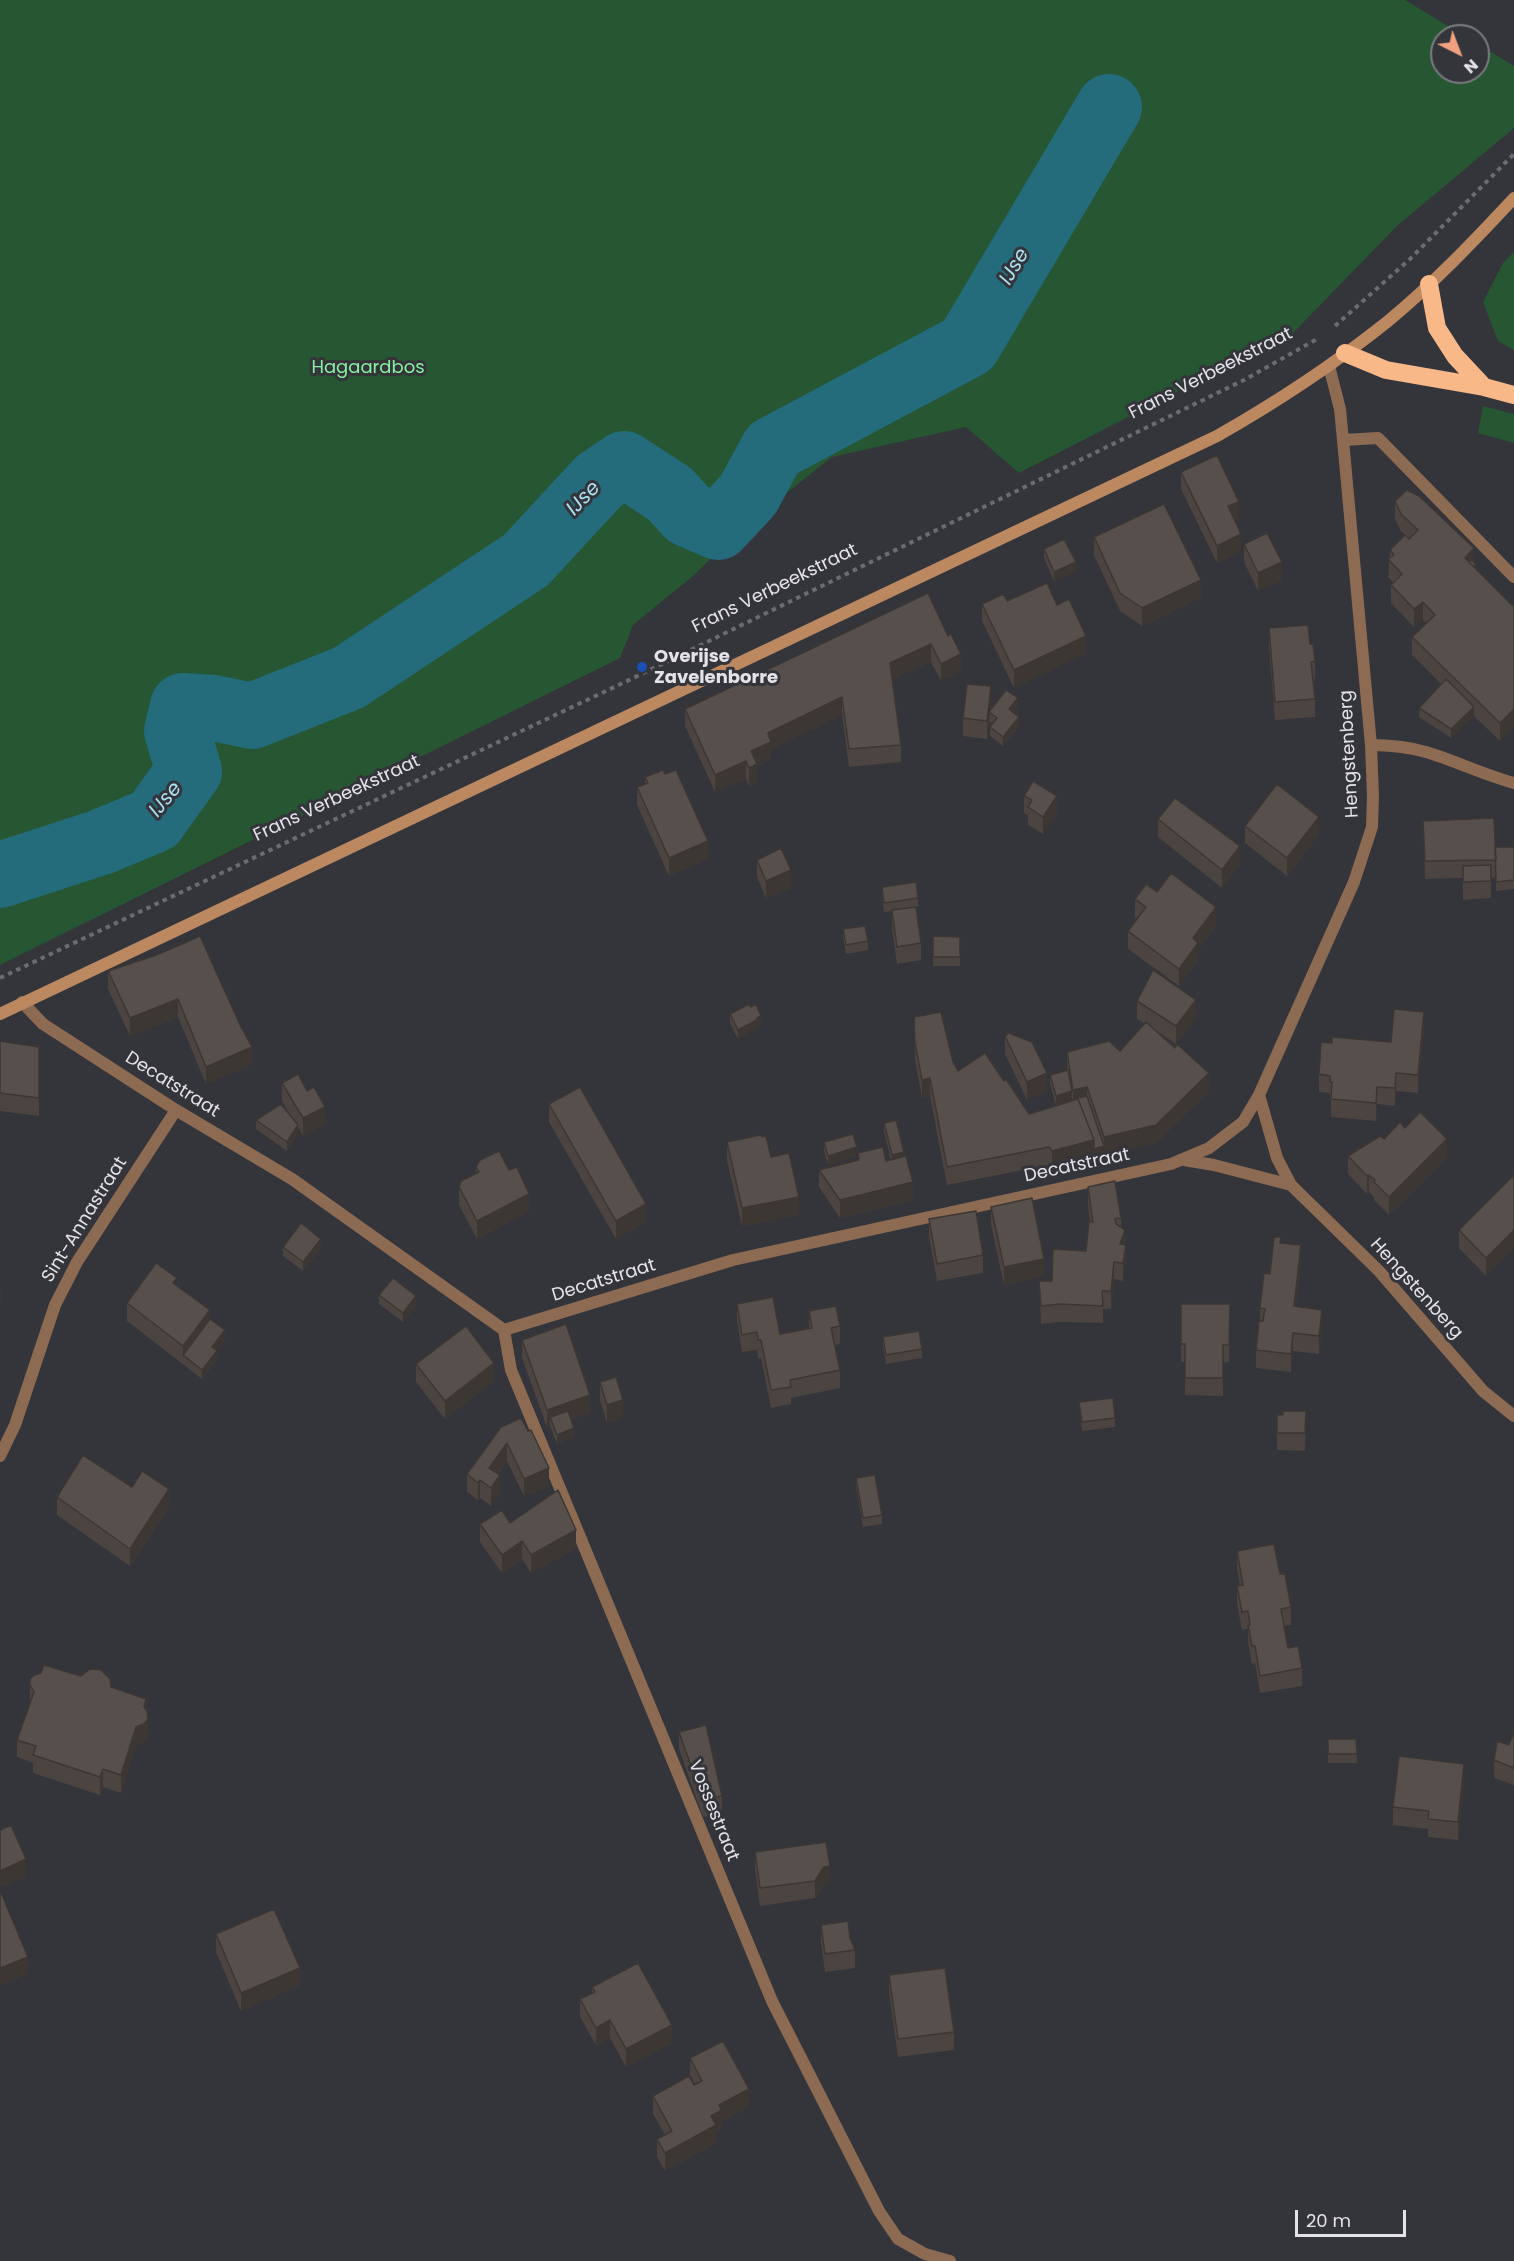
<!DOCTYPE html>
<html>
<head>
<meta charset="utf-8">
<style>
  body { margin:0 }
  #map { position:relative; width:1514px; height:2261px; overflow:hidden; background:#34343b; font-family:Poppins,sans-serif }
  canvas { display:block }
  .north { position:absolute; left:1430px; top:24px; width:60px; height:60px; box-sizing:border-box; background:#34343b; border:2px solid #7a7a80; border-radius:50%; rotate:138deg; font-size:16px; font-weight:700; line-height:24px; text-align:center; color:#e4e3e8 }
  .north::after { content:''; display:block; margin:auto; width:21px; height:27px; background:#f2a17e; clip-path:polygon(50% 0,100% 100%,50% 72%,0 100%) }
  .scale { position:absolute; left:1295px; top:2210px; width:111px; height:27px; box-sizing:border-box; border:3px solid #e4e3e8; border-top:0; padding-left:8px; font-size:18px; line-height:21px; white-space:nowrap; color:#e4e3e8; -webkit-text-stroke:4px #34343b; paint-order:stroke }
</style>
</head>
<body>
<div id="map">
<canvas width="1514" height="2261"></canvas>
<div class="north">N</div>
<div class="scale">20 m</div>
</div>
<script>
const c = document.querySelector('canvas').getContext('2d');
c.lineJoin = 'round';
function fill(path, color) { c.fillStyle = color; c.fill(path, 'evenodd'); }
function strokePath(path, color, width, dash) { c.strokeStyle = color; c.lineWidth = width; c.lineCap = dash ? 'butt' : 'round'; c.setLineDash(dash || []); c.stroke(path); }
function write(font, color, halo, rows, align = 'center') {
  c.font = font + ' Poppins,sans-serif'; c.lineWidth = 6; c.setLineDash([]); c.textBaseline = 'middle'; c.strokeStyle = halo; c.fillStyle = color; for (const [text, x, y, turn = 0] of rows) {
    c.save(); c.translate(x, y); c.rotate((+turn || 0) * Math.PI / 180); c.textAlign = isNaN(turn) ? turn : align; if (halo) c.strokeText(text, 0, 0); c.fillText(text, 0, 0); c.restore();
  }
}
fill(new Path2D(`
  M0,0H1405L1465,36H1442V72H1478V44L1514,66V128L1397,226L1294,332L1019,473L966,427L832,457L741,529L693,576L633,625L620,658L0,965Z
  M1514,252V350L1498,341L1483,302L1503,263Z
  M1483,406L1514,414V443L1478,433Z`), '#265632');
strokePath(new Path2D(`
  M0,875L101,842L154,820L189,771L177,731L183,706L214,708L252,716L348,678L526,560L599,481L624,464L670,494L688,514L718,527L748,495L773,449L968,345L1109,107`), '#246b7c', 66);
strokePath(new Path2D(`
  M1335,326L1410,259L1514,154
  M0,978L625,682L1244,380L1317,339`), '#6b6b71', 4, [4.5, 4.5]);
strokePath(new Path2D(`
  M1343,440L1378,438L1514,577`), '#8c6b52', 12);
strokePath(new Path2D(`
  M1371,745C1389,745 1408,747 1426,752C1456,761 1484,775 1514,783
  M22,1002L43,1024L176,1110L292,1179L504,1330L733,1260L1171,1164L1209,1148L1243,1122L1259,1095L1354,882L1372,827L1373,796L1371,745L1343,440L1340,409L1329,366
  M1259,1095L1277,1158L1291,1185L1379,1271L1483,1391L1514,1416
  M1184,1160L1214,1165L1291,1185
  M504,1330L511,1370L772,2001L879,2211L898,2239L925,2254L950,2261
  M0,1456L15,1425L55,1305L77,1262L176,1110`), '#8c6b52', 12);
strokePath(new Path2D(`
  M0,1014L1217,436C1277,402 1333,365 1387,322C1432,285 1474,241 1514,198`), '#bc8860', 12);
strokePath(new Path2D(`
  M1429,284L1437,328L1455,356L1484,387L1514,395
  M1345,353L1386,370L1484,387`), '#f8b887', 18);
fill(new Path2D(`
  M1181,472L1239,520L1235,521L1241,551L1217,563L1181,489Z
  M1395,501L1474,562L1476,569L1514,607L1500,741L1474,716L1451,738L1419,717V708L1441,684L1412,655V637L1426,623L1423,620L1414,627L1391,603V585L1394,583L1388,577L1390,550L1405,535L1401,531L1395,519Z
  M1094,537L1201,598L1142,626L1120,611L1094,555Z
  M1244,544L1282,580L1258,591L1244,562Z
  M1044,549L1076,571L1054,581L1044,558Z
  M928,593L961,672L941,681L931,662L892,679L901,745V762L849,767L842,715L771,749V759L757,766V782L749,786L746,779L715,792L685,726V709Z
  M1007,601L1057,605L1086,653L1014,688L982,621V604Z
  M1269,628L1310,644L1315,661V679L1313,680L1315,699V717L1275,720L1269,646Z
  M991,704L990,711L1018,707L1014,712L1019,726L1003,746L990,736V727L993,724L989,721V718L987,739L963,736V718Z
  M645,777L708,859L669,876L637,805V787L645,784Z
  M1024,796L1057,813L1043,834L1028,825V815L1024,813Z
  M1158,819L1240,864L1222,888L1158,837Z
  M1423,821L1495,847H1514V889L1496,891V877L1491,878V898L1463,900V878L1425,879Z
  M1245,826L1319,834L1287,876L1245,843Z
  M757,860L791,888L766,898L757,877Z
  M882,887L918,898V907H916L921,943V960L897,964L892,928V911L884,912L882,896Z
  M1157,892L1216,925L1198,949V960L1179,986L1128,949V931L1137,919L1135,917V899Z
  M843,929L868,941V950L846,954L843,938Z
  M933,936L960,937V966H933Z
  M159,954L252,1064L206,1084L178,1017L130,1036L108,989V971Z
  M1137,1001L1196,1018L1176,1044L1158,1032L1209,1091L1156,1143L1104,1155L1052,1169L1049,1165L947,1185L930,1096L922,1098L915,1060L914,1017L953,1062L958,1071L1004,1081L1029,1114L1056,1105L1050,1084V1075L1067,1071V1052L1120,1051L1145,1024L1137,1019Z
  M730,1014L761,1025L757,1027V1029L738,1039L730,1023Z
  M1424,1030L1418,1093L1396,1091L1395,1106L1377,1104L1376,1121L1331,1117V1100H1330V1093L1319,1092V1074L1332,1043L1391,1042Z
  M1005,1036L1047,1091L1027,1100L1005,1054Z
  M0,1041L39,1047V1116L0,1111Z
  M282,1083L325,1124L303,1136L298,1127V1134L287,1151L256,1129V1120L291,1117L282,1101Z
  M549,1104L646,1222L616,1239L549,1122Z
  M884,1123L904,1157L913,1200L840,1218L819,1187V1170L858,1161V1153L886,1161L891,1160L884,1132Z
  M1405,1128L1447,1157L1389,1215L1374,1200V1197L1369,1192L1367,1194L1348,1174V1156L1384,1139Z
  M727,1142L771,1157L799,1215L742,1226L727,1160Z
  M824,1142L857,1156L828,1165L824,1151Z
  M476,1167L529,1211L477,1239L459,1205V1187L476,1174Z
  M1514,1175L1486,1276L1459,1248V1230Z
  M1088,1187L1121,1218V1227L1125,1230L1126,1262L1123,1281L1114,1279L1111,1309H1103V1323L1060,1322L1041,1324L1039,1281H1052L1086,1251L1090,1222L1088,1204Z
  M991,1207L1044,1276L1004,1285L991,1225Z
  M929,1219L983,1255V1273L937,1281L929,1237Z
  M1281,1243L1301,1263L1296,1306L1322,1327L1319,1354L1293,1351L1291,1372L1256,1368V1350L1260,1321V1308L1270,1274Z
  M283,1247L321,1248L303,1271L283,1256Z
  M177,1285L210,1319L225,1339L216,1351L217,1360L202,1379L127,1321V1303Z
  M379,1295L416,1305L403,1322L379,1304Z
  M737,1304L780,1334L809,1328V1311L840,1326V1344L835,1345L840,1370V1388L791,1398V1404L771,1408L761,1358H758L757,1350L742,1352L737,1321Z
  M1181,1304H1230L1229,1362L1223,1363V1396L1185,1395V1362H1181Z
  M883,1337L922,1349V1358L886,1364L883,1346Z
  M522,1340L590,1413L571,1419L574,1437L557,1444L550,1426L547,1427L522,1358Z
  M416,1364L494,1381L445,1419L416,1382Z
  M600,1382L623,1418L607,1423L600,1400Z
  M1079,1402L1115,1418V1427L1082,1431Z
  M1306,1411L1305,1451L1277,1450V1415Z
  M501,1427L549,1486L524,1496L507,1461L498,1474L500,1493L491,1506L480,1498L478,1500L467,1492V1474Z
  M856,1478L882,1515V1524L863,1527L856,1487Z
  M132,1487L169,1507L130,1566L57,1515V1497Z
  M510,1523L576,1548L531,1573L522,1559L502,1573L480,1542V1524Z
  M1237,1551L1280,1574L1291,1607V1625L1284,1626L1288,1648L1302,1668V1686L1260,1693L1255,1663L1252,1664L1248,1643V1629L1242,1630L1237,1604V1586L1240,1585L1237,1569Z
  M30,1685L111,1687L146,1710L148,1737L144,1742L136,1744L121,1793L103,1787L100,1795L33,1773V1763L17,1757V1740L30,1704Z
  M679,1732L722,1796V1814L703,1817L679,1749Z
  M1514,1732V1785L1494,1778V1760L1509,1745Z
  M1328,1739H1356L1357,1763H1328Z
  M1464,1782L1458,1840L1428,1837V1829L1393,1825V1807Z
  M755,1852L830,1883L824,1885L815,1898L760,1906L755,1870Z
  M821,1925L850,1938L855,1950V1968L825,1972L821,1942Z
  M216,1934L300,1985L241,2011L216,1952Z
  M889,1975L954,2032V2050L898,2057L889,1993Z
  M592,1987L672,2043L626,2067L610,2038L596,2045L580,2017V1999L592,1993Z
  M690,2058L749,2107L722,2121V2128L716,2132V2143L665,2171L657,2157V2139L665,2135L653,2114V2096L695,2084L690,2075Z`), '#4b4440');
fill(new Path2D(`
  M1239,502V520L1228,524V506Z
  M1241,534V551L1217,563V546Z
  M1474,548V566L1465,558Z
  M1076,562V571L1054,581V572Z
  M1282,562V580L1258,591V573Z
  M1201,580V598L1142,626V608Z
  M1423,602V620L1414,627V609Z
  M1086,636V653L1014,688V670Z
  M931,644V662L890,680V663Z
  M961,654V672L941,681V664Z
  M991,686V704L987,739V721Z
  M842,697V715L771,749V759L757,766V782L749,786V768L751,751L768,733Z
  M1018,698V707L1009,718V709Z
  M1474,707V716L1451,738V729Z
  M1514,709V727L1500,741V723Z
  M1019,717V726L1003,746V737Z
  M746,761V779L715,792V775Z
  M1057,796V813L1043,834V817Z
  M1319,817V834L1287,876V858Z
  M708,841V859L669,876V858Z
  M1240,846V864L1222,888V870Z
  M791,870V888L766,898V881Z
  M1216,907V925L1198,949V960L1179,986V969L1193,938Z
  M178,999V1017L130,1036V1018Z
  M1196,1000V1018L1176,1044V1026Z
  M1424,1012V1030L1418,1093V1075Z
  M761,1016V1025L757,1027V1029L738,1039V1030Z
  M252,1047V1064L206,1084V1067Z
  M1047,1073V1091L1027,1100V1082Z
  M1209,1073V1091L1156,1143L1094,1158V1149L1104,1146V1137Z
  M1396,1073V1091L1395,1106V1088Z
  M930,1078V1096L922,1098V1080Z
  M1087,1087V1105L1073,1108V1090Z
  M1377,1087V1104L1376,1121V1103Z
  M1072,1091V1100L1056,1105V1096Z
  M325,1107V1124L303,1136V1118Z
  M298,1125V1134L287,1151V1142Z
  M1447,1139V1157L1389,1215V1197Z
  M1094,1140V1158L1052,1169V1151Z
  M857,1147V1156L828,1165V1156Z
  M904,1152V1161L892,1164V1155Z
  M1369,1175V1192L1367,1194V1176Z
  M913,1182V1200L840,1218V1200Z
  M529,1194V1211L477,1239V1221Z
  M799,1197V1215L742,1226V1208Z
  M646,1204V1222L616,1239V1221Z
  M1125,1230L1126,1262L1123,1281V1263L1120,1244Z
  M1514,1230V1248L1486,1276V1258Z
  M321,1239V1248L303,1271V1262Z
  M1301,1245V1263L1294,1324V1306Z
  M1044,1259V1276L1004,1285V1267Z
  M1114,1262V1279L1111,1309V1291Z
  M1,1286V1304L0,1305V1287Z
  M416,1296V1305L403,1322V1313Z
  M210,1310V1328L183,1355V1346Z
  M1322,1310V1327L1319,1354V1336Z
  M225,1330V1339L212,1356V1347Z
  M1293,1333V1351L1291,1372V1354Z
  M217,1351V1360L202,1379V1370Z
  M494,1363V1381L445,1419V1401Z
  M590,1395V1413L553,1425L550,1417V1426L547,1427V1410Z
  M623,1400V1418L607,1423V1405Z
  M574,1428V1437L557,1444V1435Z
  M507,1443V1461L489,1485V1468Z
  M549,1468V1486L524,1496V1479Z
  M500,1475V1493L491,1506V1488Z
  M480,1480V1498L478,1500V1483Z
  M169,1489V1507L130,1566V1549Z
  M576,1530V1548L531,1573V1555Z
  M522,1541V1559L502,1573V1555Z
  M146,1699V1717L148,1719V1737L144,1742L136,1744L121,1793V1775Z
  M1464,1764V1782L1458,1840V1822Z
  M103,1769V1787L100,1795V1777Z
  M26,1859V1877L0,1888V1871Z
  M830,1866V1883L824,1885L815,1898V1881L824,1867Z
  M28,1957V1974L0,1986V1968Z
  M300,1968V1985L241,2011V1993Z
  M610,2020V2038L596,2045V2028Z
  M672,2025V2043L626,2067V2049Z
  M749,2089V2107L722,2121V2128L716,2132V2143L665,2171V2153L711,2116L719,2105Z`), '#3d3734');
const building = new Path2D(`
  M1217,455L1239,502L1228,506L1241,534L1217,546L1181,472Z
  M1407,490L1419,496L1474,548L1465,558L1514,607V709L1500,723L1412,637L1435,615L1423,602L1414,609L1391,585L1402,574L1388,559L1394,555L1390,550L1405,535L1409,539L1418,530L1401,514L1395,501Z
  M1164,504L1201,580L1142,608L1120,593L1094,537Z
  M1267,533L1282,562L1258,573L1244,544Z
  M1064,539L1076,562L1054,572L1044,549Z
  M1471,560L1476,564L1474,567L1469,562Z
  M1047,583L1057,605L1069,599L1086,636L1014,670L982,604L1003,594L1007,601Z
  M928,593L948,636L951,634L961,654L941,664L931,644L890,663L901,745L849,749L842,697L768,733L771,742L751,751L757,764L749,768L746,761L715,775L685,709Z
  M1308,625L1310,644H1313L1315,661L1311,662L1315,699L1275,702L1269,628Z
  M1446,679L1474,707L1451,729L1419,708Z
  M967,684L991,686L987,721L963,718Z
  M1006,690L1018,698L1009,709L1019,717L1003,737L990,727L997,718L989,712Z
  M663,770L665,774L676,770L708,841L669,858L637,787L648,783L645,777Z
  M1033,781L1057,796L1043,817L1028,807L1032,800L1024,796Z
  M1277,784L1319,817L1287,858L1245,826Z
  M1175,798L1240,846L1222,870L1158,819Z
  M1494,818L1496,860L1425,861L1423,821Z
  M1495,847H1514V880L1496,882Z
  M781,848L791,870L766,881L757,860Z
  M1491,865V881L1463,882V866Z
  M1171,873L1216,907L1193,938L1198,943L1179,969L1128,931L1146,907L1135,899L1146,884L1157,892Z
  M916,882L918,898L884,903L882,887Z
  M916,907L921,943L897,947L892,910Z
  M865,926L868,941L846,945L843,929Z
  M200,936L241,1027L252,1047L206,1067L178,999L130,1018L108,971L159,954Z
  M933,936L960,937V957H933Z
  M1153,970L1196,1000L1176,1026L1137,1001Z
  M749,1004L751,1007L756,1004L761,1016L757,1018V1020L738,1030L730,1014Z
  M1394,1009L1424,1012L1418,1075L1396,1073L1395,1088L1377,1087L1376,1103L1331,1099L1332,1082H1330V1076L1319,1074L1321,1042L1332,1043V1037L1391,1042Z
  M941,1012L953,1062L958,1071L985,1053L1004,1081L1006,1079L1029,1114L1078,1099L1094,1140L1052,1151L1049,1147L947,1167L930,1078L922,1080L915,1042L914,1017Z
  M1146,1022L1175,1048L1177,1044L1209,1073L1156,1125L1104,1137L1087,1087L1073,1090L1067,1052L1109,1041L1120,1051Z
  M1009,1033L1032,1042L1047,1073L1027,1082L1005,1036Z
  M0,1041L39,1047V1098L0,1093Z
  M1068,1070L1072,1091L1056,1096L1050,1075Z
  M298,1074L307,1091L314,1087L325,1107L303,1118L282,1083Z
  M580,1087L646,1204L616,1221L549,1104Z
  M1087,1096L1104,1146L1094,1149V1140L1078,1099L1074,1100L1073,1099Z
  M281,1104L298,1125L287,1142L256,1120Z
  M1420,1112L1447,1139L1389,1197L1374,1182L1375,1180L1369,1175L1367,1176L1348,1156L1380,1136L1384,1139L1400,1122L1405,1128Z
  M896,1120L904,1152L892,1155L884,1123Z
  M853,1134L857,1147L828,1156L824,1142Z
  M761,1135L762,1137L766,1136L771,1157L789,1153L799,1197L742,1208L727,1142Z
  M883,1147L886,1161L906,1156L913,1182L840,1200L819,1170L859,1160L858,1153Z
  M499,1151L509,1170L517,1167L529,1194L477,1221L459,1187L461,1181L479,1172L476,1167L480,1160Z
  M1514,1175V1230L1486,1258L1459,1230Z
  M1115,1181L1121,1218L1115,1219L1116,1224L1125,1230L1120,1244L1126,1245L1123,1263L1114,1262L1111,1291H1102L1103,1306L1060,1304L1041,1306L1039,1281H1052L1053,1249L1086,1251L1089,1221L1093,1222L1088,1187Z
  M1032,1198L1044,1259L1004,1267L991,1207Z
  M976,1211L983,1255L937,1264L929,1219Z
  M301,1223L321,1239L303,1262L283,1247Z
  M1274,1237H1281L1280,1243L1301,1245L1294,1306L1322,1310L1319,1336L1293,1333L1291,1354L1256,1350L1259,1321H1263L1265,1309L1260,1308L1264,1273L1270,1274Z
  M156,1263L177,1278L173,1283L210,1310L183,1346L127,1303Z
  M393,1278L416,1296L403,1313L379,1295Z
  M773,1297L780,1334L812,1328L809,1311L836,1306L840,1326L831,1328L840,1370L790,1380L791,1387L771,1390L761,1340H758L757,1332L742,1335L737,1304Z
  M1181,1304H1230L1229,1345H1223V1378H1185V1344H1181Z
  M210,1319L225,1330L212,1347L217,1351L202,1370L183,1355Z
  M566,1324L590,1395L547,1410L522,1340Z
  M466,1326L494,1363L445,1401L416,1364Z
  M919,1331L922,1349L886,1355L883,1337Z
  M616,1377L623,1400L607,1405L600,1382Z
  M1113,1398L1115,1418L1082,1422L1079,1402Z
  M568,1411L574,1428L557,1435L550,1417Z
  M1283,1411H1306L1305,1433H1277V1415H1283Z
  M521,1418L528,1431L531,1430L549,1468L524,1479L507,1443L489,1468L500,1475L491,1488L480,1480L478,1483L467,1474L501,1427Z
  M83,1455L132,1487L142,1471L169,1489L130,1549L57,1497Z
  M875,1475L882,1515L863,1518L856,1478Z
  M558,1490L576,1530L531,1555L522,1541L502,1555L480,1524L502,1510L510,1523Z
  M1274,1544L1280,1574H1285L1291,1607L1281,1609L1288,1648L1298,1646L1302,1668L1260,1676L1255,1646H1252L1248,1625H1250L1248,1611L1242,1612L1237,1586L1243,1585L1237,1551Z
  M44,1665L81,1676L90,1669L101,1670L110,1679L111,1687L146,1699L144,1707L147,1711L148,1719L144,1724L136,1727L121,1775L103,1769L100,1777L33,1755L36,1746L17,1740L34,1692L30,1685V1679L34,1675L41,1673Z
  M706,1725L722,1796L703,1800L679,1732Z
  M1514,1732V1768L1494,1760L1497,1741L1509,1745Z
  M1328,1739H1356L1357,1754H1328Z
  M1399,1756L1464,1764L1458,1822L1428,1819L1429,1811L1393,1807Z
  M11,1825L26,1859L0,1871V1830Z
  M826,1842L830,1866L824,1867L815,1881L760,1888L755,1852Z
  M0,1890L28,1957L0,1968Z
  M274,1909L300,1968L241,1993L216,1934Z
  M848,1921L850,1938L855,1950L825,1954L821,1925Z
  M638,1963L672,2025L626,2049L610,2020L596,2028L580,1999L595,1992L592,1987Z
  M945,1968L954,2032L898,2039L889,1975Z
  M723,2041L749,2089L719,2105L722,2110L711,2116L716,2125L665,2153L657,2139L672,2131L653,2096L689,2076L694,2085L702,2081L690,2058Z`);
fill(building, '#574f4b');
strokePath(building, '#3d3734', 1.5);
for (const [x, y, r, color] of [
  [642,667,6,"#1a4fb4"]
]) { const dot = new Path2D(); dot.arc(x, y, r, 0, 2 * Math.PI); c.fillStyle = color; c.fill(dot); strokePath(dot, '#34343b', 2); }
write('18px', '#87f29e', '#34343b', [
  ["Hagaardbos",368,368]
]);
write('18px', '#e4e3e8', '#34343b', [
  ["Frans Verbeekstraat",1211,374,-27],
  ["Frans Verbeekstraat",775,589,-26],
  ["Hengstenberg",1350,754,-93],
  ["Frans Verbeekstraat",337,799,-25],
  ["Decatstraat",172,1085,32],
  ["Decatstraat",1077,1166,-12],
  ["Sint-Annastraat",85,1220,-58],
  ["Decatstraat",604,1281,-17],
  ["Hengstenberg",1416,1289,48],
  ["Vossestraat",713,1811,68]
]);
write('bold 18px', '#e4e3e8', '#34343b', [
  ["Overijse",654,657],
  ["Zavelenborre",654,678]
], 'left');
write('italic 20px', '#aae2f2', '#34343b', [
  ["IJse",1015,267,-59],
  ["IJse",584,499,-46],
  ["IJse",166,800,-50]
]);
</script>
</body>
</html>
